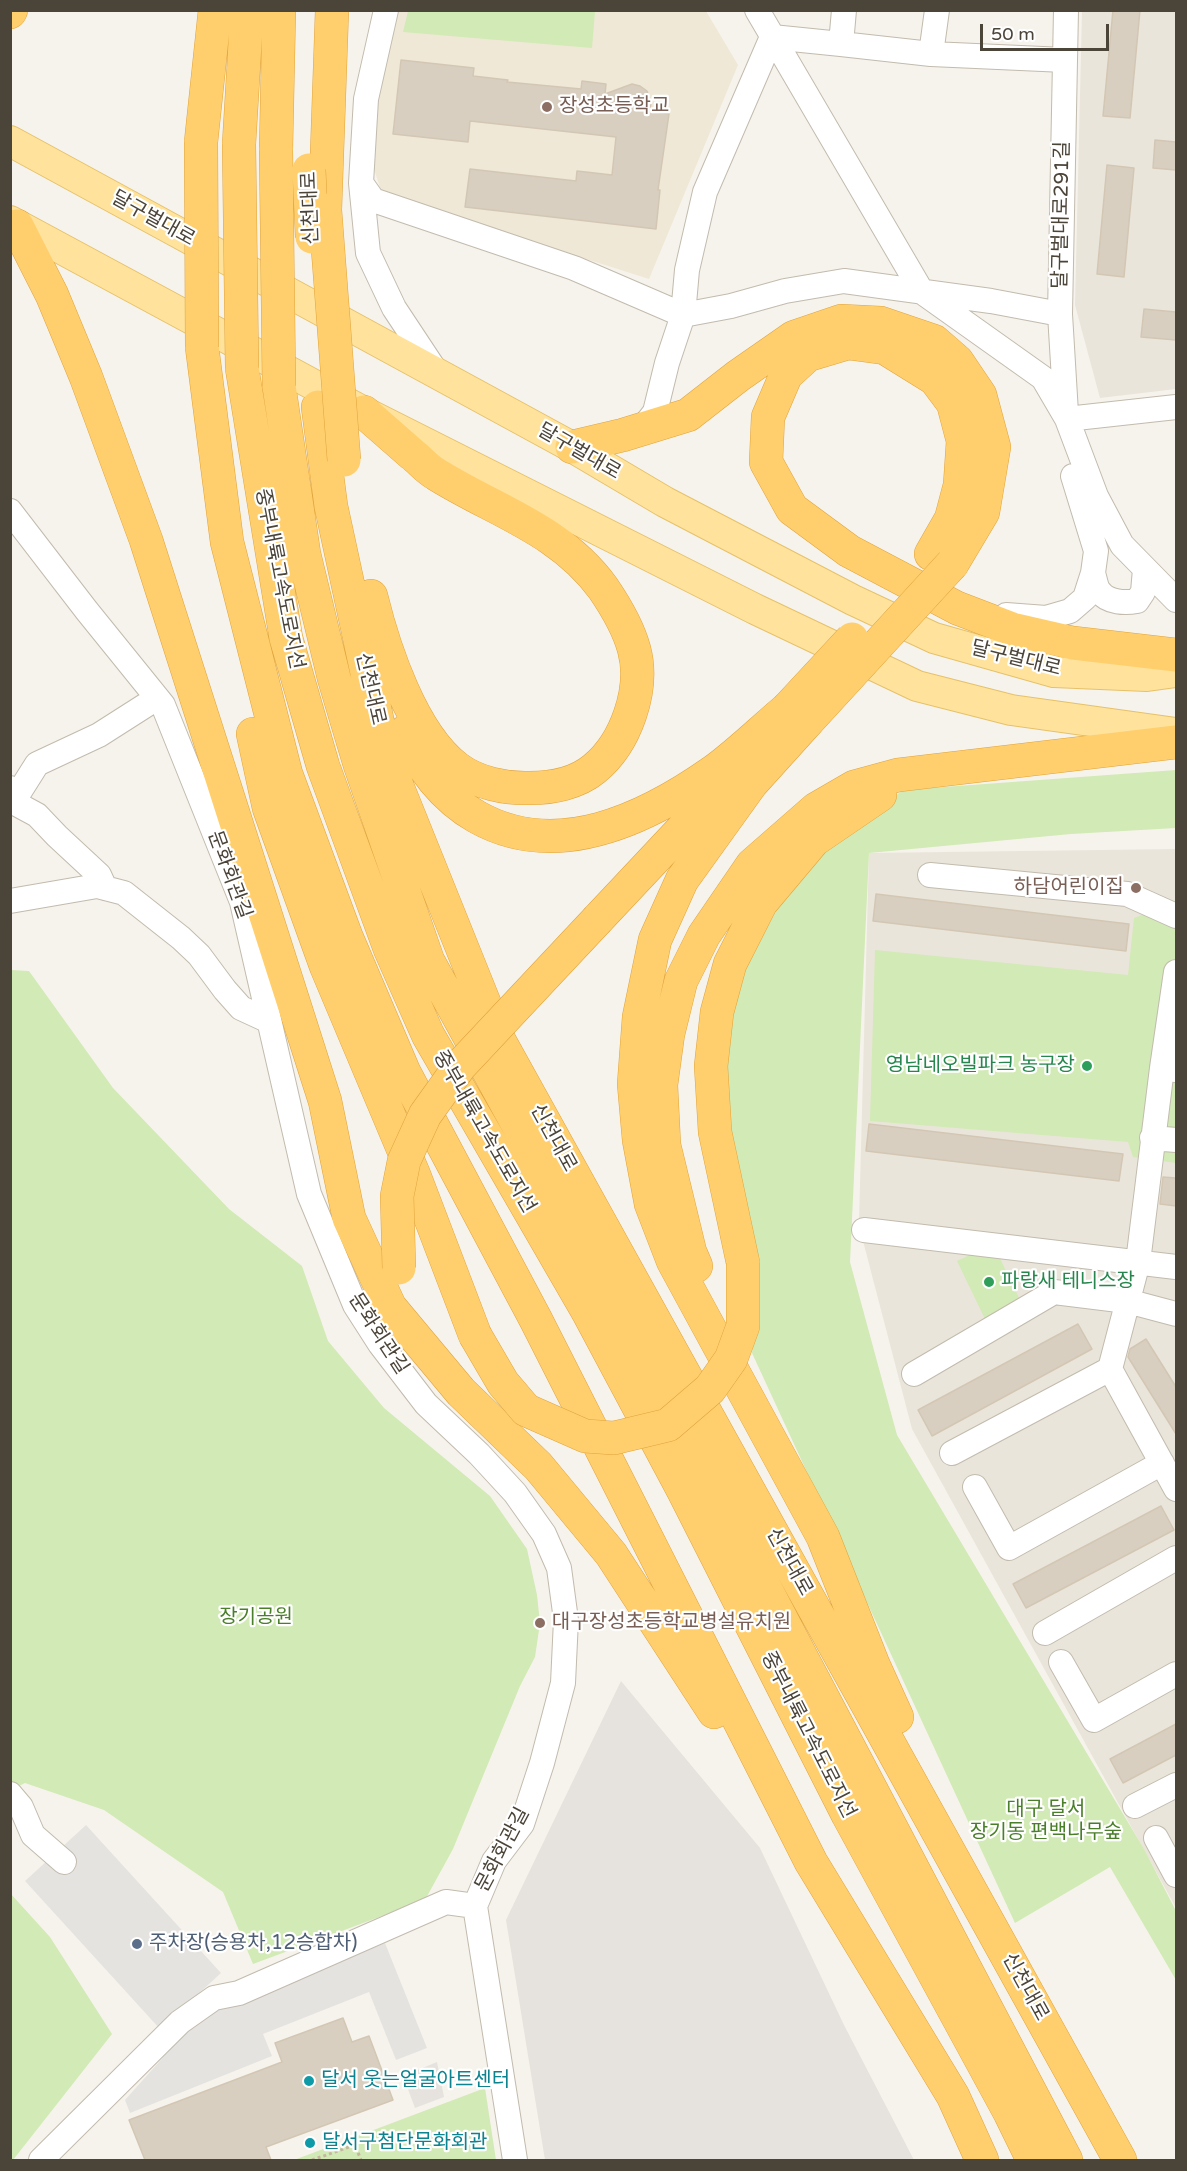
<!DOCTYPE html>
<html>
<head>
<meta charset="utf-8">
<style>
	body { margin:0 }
	#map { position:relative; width:1187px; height:2171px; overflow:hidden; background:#f6f3ec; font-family:"Varela Round",sans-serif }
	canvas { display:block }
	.frame { position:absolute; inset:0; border:12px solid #4b4439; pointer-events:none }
	.scale { position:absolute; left:980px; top:24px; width:129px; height:27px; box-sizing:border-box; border:3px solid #4b4439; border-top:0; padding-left:8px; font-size:18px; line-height:21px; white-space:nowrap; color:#4b4439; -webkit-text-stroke:4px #fff; paint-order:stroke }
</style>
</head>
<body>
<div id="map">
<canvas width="1187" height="2171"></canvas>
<div class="frame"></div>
<div class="scale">50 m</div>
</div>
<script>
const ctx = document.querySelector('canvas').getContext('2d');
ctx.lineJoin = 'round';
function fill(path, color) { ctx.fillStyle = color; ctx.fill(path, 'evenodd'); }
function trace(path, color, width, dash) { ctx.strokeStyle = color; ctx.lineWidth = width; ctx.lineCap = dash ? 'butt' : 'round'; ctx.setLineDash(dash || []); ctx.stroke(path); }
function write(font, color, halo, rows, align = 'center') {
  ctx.font = font + ' "Varela Round","Noto Sans KR",sans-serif'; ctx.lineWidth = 4.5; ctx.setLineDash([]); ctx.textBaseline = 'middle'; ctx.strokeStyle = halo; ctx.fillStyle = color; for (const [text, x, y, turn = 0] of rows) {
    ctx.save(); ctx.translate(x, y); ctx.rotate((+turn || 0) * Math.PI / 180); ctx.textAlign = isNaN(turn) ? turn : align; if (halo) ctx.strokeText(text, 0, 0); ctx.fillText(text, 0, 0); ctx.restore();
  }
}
fill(new Path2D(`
	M1082 11H1176V389L1100 398 1075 305Z
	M1176 849V1255L859 1221 869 853Z
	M862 1237 1176 1271V1908L912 1429Z`), '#eae5da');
fill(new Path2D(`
	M621 1681 760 1848 844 2025 914 2160H545L506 1920Z
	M437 2062 444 2097 415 2108 403 2076Z`), '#e6e2dd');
fill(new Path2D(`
	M392 11H706L738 65 649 279 382 194 368 150Z`), '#efe8d6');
fill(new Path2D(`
	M408 11H595L592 48 403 32Z
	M1176 770V828L1071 834 869 853 850 1262 897 1435 1144 1849 1176 1911V1980L1110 1867 1015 1923 752 1353 758 1303 728 1151 725 1008 795 875 903 790Z
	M1176 902V1163L1133 1157 1128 1142 870 1121 875 950 1128 975 1134 918Z
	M11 970 29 971 113 1088 229 1209 302 1266 328 1341 384 1408 490 1496 527 1549 537 1595 540 1623 535 1657 520 1686 453 1849 425 1900 253 1964 223 1892 104 1810 25 1783 11 1790Z
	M993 1244 1021 1302 985 1319 957 1261Z
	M10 1893 50 1937 112 2034 13 2160H10Z
	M485 2088 496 2160H294Z`), '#d2eab5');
fill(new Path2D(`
	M86 1825 221 1973 160 2029 25 1881Z
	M385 1943 427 2048 396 2060 369 1992 263 2034 272 2056 130 2113 125 2100 201 2015Z`), '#e5e3e0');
const building = new Path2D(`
	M1113 10H1140L1130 118 1103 116Z
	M401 60 474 68 473 76 508 80 507 82 581 89 582 81 606 84 605 94 632 84 640 86 647 91 651 102 650 111 669 114 658 190H660L656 229 465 207 470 169 576 181 577 171 612 175 616 137 470 121 468 142 393 134Z
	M1155 140 1176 142V170L1153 168Z
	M1107 165 1134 168 1124 277 1097 274Z
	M1144 309 1176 312V340L1141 337Z
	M876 894 1129 924 1126 951 873 921Z
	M869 1124 1123 1154 1119 1181 866 1151Z
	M1163 1177 1176 1178V1206L1160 1204Z
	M1078 1324 1092 1349 932 1436 918 1410Z
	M1146 1339 1176 1387V1434L1128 1357 1130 1349Z
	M1161 1506 1174 1530 1026 1608 1013 1584Z
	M1176 1724V1755L1123 1783 1110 1759Z
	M343 2018 352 2042 369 2036 393 2100 266 2147 271 2160H145L129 2120 282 2062 275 2043Z`);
fill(building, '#d8cfc1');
trace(building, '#d3c7b4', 1.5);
const minor = new Path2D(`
	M386 10 366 99 361 183 373 200 574 268 683 315 687 270 705 192 772 37 841 44 844 10
	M757 10 922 292 1043 378 1067 419 1096 496 1122 545 1176 600
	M1066 10 1060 314 1066 413
	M841 44 931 54 1065 60
	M931 54 937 10
	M361 183 368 253 394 308 437 373
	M1067 419 1176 407
	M641 430 655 412 667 363 683 315 731 306 785 291 844 281 991 301 1060 314
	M10 511 87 611 163 705 242 902 309 1194 355 1305 380 1344 426 1404 479 1454 515 1493 544 1534 559 1568 566 1620 563 1683 542 1763 522 1824 494 1861 475 1906 515 2160
	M1093 573C1095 579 1096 588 1100 592 1108 603 1126 603 1137 601L1143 592 1145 569
	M1006 615 1046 618 1070 611 1085 598 1093 573 1096 551 1073 476
	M10 788 13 802 37 815 57 836 99 875 105 888
	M10 802H13L37 764 99 735 157 698
	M930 875 1127 894 1176 916
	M10 901 97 886 124 893 181 938 199 955 225 990 241 1008 267 1020
	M1162 1068 1176 972
	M1176 1070 1162 1068 1138 1262 1110 1369 1176 1489
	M1152 1138 1176 1140
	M864 1230 1176 1267
	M914 1374 1054 1292 1127 1301 1176 1314
	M952 1453 1110 1369
	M975 1487 1009 1548 1162 1463
	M1045 1633 1176 1558
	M1061 1662 1094 1720 1176 1674
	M10 1794 21 1807 33 1835 64 1862
	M1135 1806 1176 1785
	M1156 1838 1176 1875
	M41 2160 180 2022 214 1998 239 1993 446 1902 475 1906`);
const major = new Path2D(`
	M10 141 572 447 665 502 853 600 934 638 1054 672 1147 676 1176 672
	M10 221 364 412 755 609 917 686 1011 710 1176 733`);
const highway = new Path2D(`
	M10 12 11 10
	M201 142 215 10
	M239 144 247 10
	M276 150 279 10
	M325 210 332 10
	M17 226 52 295 86 377 146 540 325 1101 349 1218 390 1307 461 1392 538 1466 611 1554 714 1712
	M202 347 227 542 286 774 346 936 404 1072 536 1320 811 1862 953 2096 982 2160
	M242 368 286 638 323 766 390 949 428 1035 588 1312 683 1490 848 1815 1010 2113 1033 2160
	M279 386 304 554 334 678 360 765 428 961 538 1161 714 1491 1066 2160
	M318 407 331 506 385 756 500 1042 1120 2160
	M364 412C380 426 396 440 412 454 420 460 427 469 436 474 495 511 560 529 603 588 616 607 628 627 634 649 645 689 626 743 594 769 577 783 552 788 530 788 506 789 477 783 457 768 412 734 384 649 371 596
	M572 447 623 435 688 415 738 376 794 337 841 321 881 323 934 341 957 361 980 395 994 447 983 512 952 564
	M931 554 951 519 960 485 963 441 953 403 935 379 885 348 848 343 808 355 786 375 768 417 766 462 792 509 849 551 957 608 1012 629 1073 643 1176 655
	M807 722 751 784 682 880 655 940 639 1017 634 1084 639 1140 651 1204 673 1261 823 1537 873 1664 897 1717
	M406 731C418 766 445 799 477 817 557 862 646 819 714 771 740 752 763 729 787 709
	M253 734 269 808 326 966 414 1175 475 1335
	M598 919 739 769
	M743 1263 715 1132 711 1066 717 1012 730 964 761 903 814 840 880 795
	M696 1266 690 1252 664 1145 661 1085 668 1034 681 981 704 935 752 865 816 809 854 787 898 775 1176 742`);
trace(minor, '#c2bbae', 26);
trace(major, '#e6c16a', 32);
trace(highway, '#e0a43c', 34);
trace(new Path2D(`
	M312 2160 355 2145 361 2160`), '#c4b79f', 3, [3, 3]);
trace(minor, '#fff', 24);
trace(major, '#ffe39c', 30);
trace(highway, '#ffcf6e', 33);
const highwayBridge = new Path2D(`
	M201 142 202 347
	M239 144 242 368
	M276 150 279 386
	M309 170 312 237
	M325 210 344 460
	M787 709 852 639
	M807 722 952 564
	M399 1268 397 1196 404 1161 425 1115 460 1066 598 919
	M475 1335 503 1383 526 1410 585 1436 614 1438 668 1425 710 1389 731 1359 743 1326V1263`);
trace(highwayBridge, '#e0a43c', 34, []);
trace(highwayBridge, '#ffcf6e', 33);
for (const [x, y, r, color] of [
	[547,107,6,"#8d6e63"],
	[1136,888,6,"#8d6e63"],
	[1087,1066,6,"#2e9e5b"],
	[989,1282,6,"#2e9e5b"],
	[540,1623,6,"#8d6e63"],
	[137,1944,6,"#5c6f8a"],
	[309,2081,6,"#0f9aa8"],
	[310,2143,6,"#0f9aa8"]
]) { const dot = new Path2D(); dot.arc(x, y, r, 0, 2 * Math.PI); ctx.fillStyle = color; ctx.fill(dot); trace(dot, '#fff', 2); }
write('20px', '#785e54', '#fff', [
	["장성초등학교",559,107],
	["하담어린이집",1124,888,"right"],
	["대구장성초등학교병설유치원",552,1623]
], 'left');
write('20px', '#4b4439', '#fff', [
	["신천대로",311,208,-92],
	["달구벌대로291길",1062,215,-89],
	["달구벌대로",153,219,29],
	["달구벌대로",579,452,30],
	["중부내륙고속도로지선",279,579,79],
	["달구벌대로",1016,659,14],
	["신천대로",370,689,77],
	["문화회관길",229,875,70],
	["중부내륙고속도로지선",484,1132,60],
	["신천대로",553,1138,61],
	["문화회관길",378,1334,57],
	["신천대로",789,1562,61],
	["중부내륙고속도로지선",808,1735,63],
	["문화회관길",503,1850,-62],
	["신천대로",1025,1987,61]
]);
write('20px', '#27864d', '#fff', [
	["영남네오빌파크 농구장",1075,1066],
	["파랑새 테니스장",1001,1282,"left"]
], 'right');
write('20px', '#4a7f2a', '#fff', [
	["장기공원",256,1618],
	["대구 달서",1046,1810],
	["장기동 편백나무숲",1046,1833]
]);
write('20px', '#4e5e75', '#fff', [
	["주차장(승용차,12승합차)",149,1944]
], 'left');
write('20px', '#0d838f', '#fff', [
	["달서 웃는얼굴아트센터",321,2081],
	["달서구첨단문화회관",322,2143]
], 'left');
</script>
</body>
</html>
